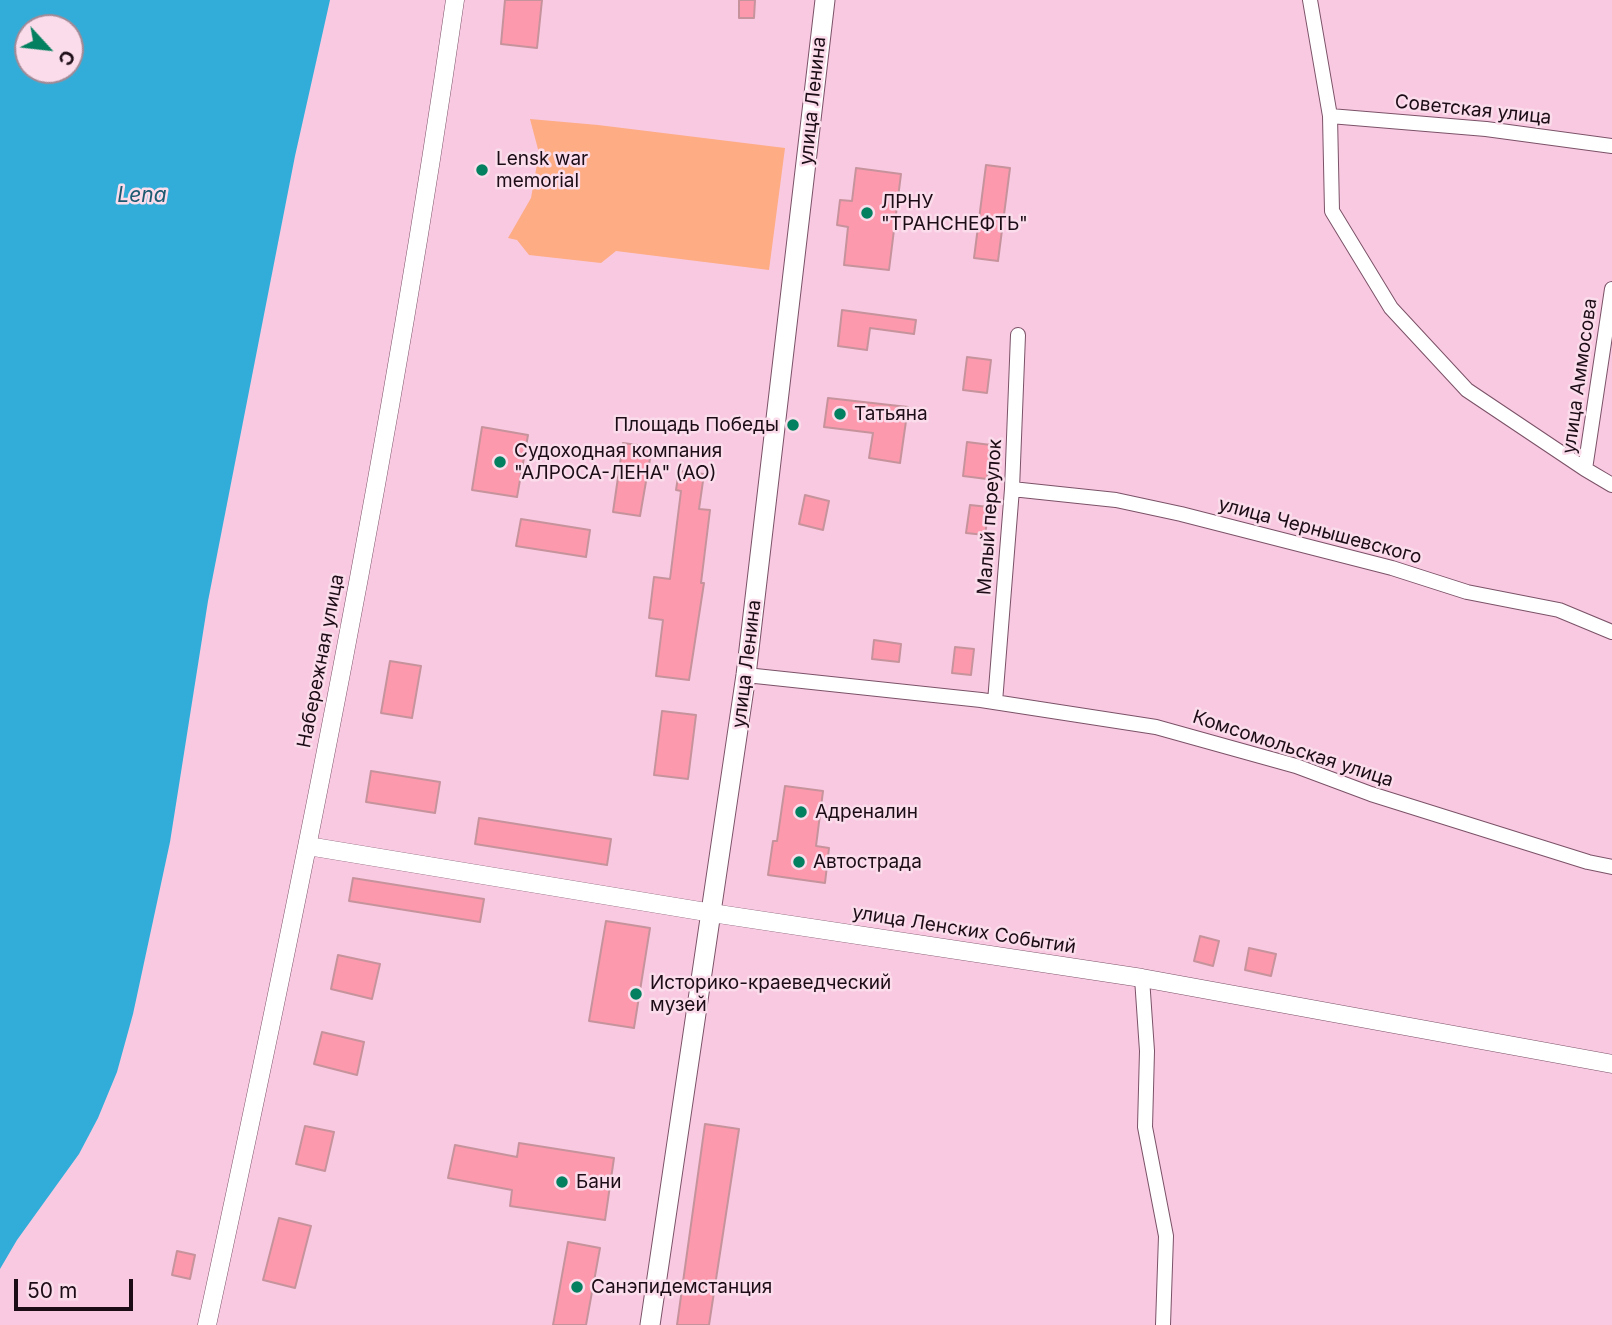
<!DOCTYPE html>
<html>
<head>
<meta charset="utf-8">
<style>
	body { margin:0 }
	#map { position:relative; width:1612px; height:1325px; overflow:hidden; background:#f9c9e1; font-family:Inter,sans-serif }
	canvas { display:block }
	.north { position:absolute; left:14px; top:14px; width:70px; height:70px; box-sizing:border-box; background:#fadceb; border:2px solid #a18995; border-radius:50%; rotate:117deg; font-size:19px; font-weight:700; line-height:28px; text-align:center; color:#1c0c15 }
	.north::after { content:''; display:block; margin:auto; width:24px; height:32px; background:#03805f; clip-path:polygon(50% 0,100% 100%,50% 72%,0 100%) }
	.scale { position:absolute; left:14px; top:1279px; width:119px; height:32px; box-sizing:border-box; border:4px solid #1c0c15; border-top:0; padding-left:9px; font-size:21px; line-height:24px; white-space:nowrap; color:#1c0c15; -webkit-text-stroke:5px #fadceb; paint-order:stroke }
</style>
</head>
<body>
<div id="map">
<canvas width="1612" height="1325"></canvas>
<div class="north">С</div>
<div class="scale">50 m</div>
</div>
<script>
const ctx = document.querySelector('canvas').getContext('2d');
ctx.lineJoin = 'round';
function fill(path, color) { ctx.fillStyle = color; ctx.fill(path, 'evenodd'); }
function trace(path, color, width, dash) { ctx.strokeStyle = color; ctx.lineWidth = width; ctx.lineCap = dash ? 'butt' : 'round'; ctx.setLineDash(dash || []); ctx.stroke(path); }
function write(font, color, halo, rows, align = 'center') {
  ctx.font = font + ' Inter,sans-serif'; ctx.lineWidth = 5; ctx.setLineDash([]); ctx.textBaseline = 'middle'; ctx.strokeStyle = halo; ctx.fillStyle = color; for (const [text, x, y, turn = 0] of rows) {
    ctx.save(); ctx.translate(x, y); ctx.rotate((+turn || 0) * Math.PI / 180); ctx.textAlign = isNaN(turn) ? turn : align; if (halo) ctx.strokeText(text, 0, 0); ctx.fillText(text, 0, 0); ctx.restore();
  }
}
fill(new Path2D(`
	M530 119 598 125 785 148 769 270 616 251 601 263 529 255 517 240 508 238 531 198 539 153Z`), '#fdac84');
fill(new Path2D(`
	M0 0H330L295 156 208 601 170 842 133 1014 117 1072 98 1118 79 1154 17 1240 0 1269ZM70 28V70H28V28Z`), '#32add9');
const building = new Path2D(`
	M505 0H542L537 48 501 44Z
	M739 0H755L754 18H739Z
	M986 165 1010 168 998 261 974 258Z
	M856 168 901 174 889 270 844 265 848 227 837 225 840 200 852 201Z
	M842 310 916 320 914 334 870 328 867 350 838 346Z
	M967 357 991 360 987 393 963 390Z
	M828 398 908 407 900 463 869 458 873 433 824 427Z
	M482 427 528 435 517 497 472 490Z
	M967 442 991 445 987 479 963 476Z
	M623 443 652 447 640 516 613 512Z
	M679 471 704 474 699 509 710 510 701 583H704L689 680 656 676 663 620 649 618 654 577 670 579 681 491 676 490Z
	M805 495 829 501 823 530 799 524Z
	M970 505 989 507 985 535 966 533Z
	M521 519 590 530 586 557 516 546Z
	M874 640 901 644 899 662 872 659Z
	M955 647 974 649 971 675 952 673Z
	M390 661 421 666 412 718 381 713Z
	M662 711 696 715 688 779 654 775Z
	M371 771 440 782 435 813 366 802Z
	M785 786 823 791 816 846 829 848 825 883 768 875 773 841H777Z
	M479 818 611 839 607 865 475 844Z
	M353 878 484 899 480 922 349 901Z
	M606 921 650 928 634 1028 589 1021Z
	M1200 936 1219 941 1213 966 1194 961Z
	M1249 948 1276 954 1271 976 1245 970Z
	M338 955 380 964 372 999 331 989Z
	M322 1032 364 1042 357 1075 314 1064Z
	M705 1124 739 1129 709 1325H677Z
	M305 1126 334 1132 325 1171 296 1164Z
	M519 1143 614 1158 605 1220 510 1206 512 1190 448 1178 455 1145 517 1157Z
	M279 1218 311 1226 295 1288 263 1280Z
	M568 1242 600 1248 586 1325H553Z
	M177 1251 195 1255 190 1279 172 1275Z`);
fill(building, '#fd99ad');
trace(building, '#c6939c', 2);
const minor = new Path2D(`
	M1310 0 1330 116 1332 211 1391 308 1467 390 1585 469 1612 485
	M1330 116 1486 129 1612 146
	M1585 469 1612 289
	M1012 489 1116 500 1181 514 1392 568 1467 592 1559 610 1612 632
	M746 675 981 700 1156 727 1296 766 1371 794 1588 862 1612 867
	M995 702 1012 489 1018 335
	M1142 978 1147 1051 1145 1127 1166 1236 1163 1325`);
const tertiary = new Path2D(`
	M308 846 712 913 1142 978 1612 1064
	M207 1325C302 886 391 445 455 0`);
const secondary = new Path2D(`
	M650 1325 746 675 825 0`);
trace(minor, '#7b5268', 16);
trace(tertiary, '#7b5268', 19);
trace(secondary, '#7b5268', 21);
trace(minor, '#fff', 14);
trace(tertiary, '#fff', 18);
trace(secondary, '#fff', 19);
for (const [x, y, r, color] of [
	[482,170,7,"#03805f"],
	[867,213,7,"#03805f"],
	[840,414,7,"#03805f"],
	[793,425,7,"#03805f"],
	[500,462,7,"#03805f"],
	[801,812,7,"#03805f"],
	[799,862,7,"#03805f"],
	[636,994,7,"#03805f"],
	[562,1182,7,"#03805f"],
	[577,1287,7,"#03805f"]
]) { const dot = new Path2D(); dot.arc(x, y, r, 0, 2 * Math.PI); ctx.fillStyle = color; ctx.fill(dot); trace(dot, '#fadceb', 2.5); }
write('19px', '#1c0c15', '#fadceb', [
	["улица Ленина",813,101,-84],
	["Советская улица",1473,110,6],
	["улица Аммосова",1580,376,-82],
	["Малый переулок",990,517,-86],
	["улица Чернышевского",1320,531,15],
	["Набережная улица",321,661,-79],
	["улица Ленина",747,664,-83],
	["Комсомольская улица",1293,749,18],
	["улица Ленских Событий",964,930,9]
]);
write('19px', '#1c0c15', '#fadceb', [
	["Lensk war",496,159],
	["memorial",496,181],
	["ЛРНУ",881,202],
	["\"ТРАНСНЕФТЬ\"",881,224],
	["Татьяна",854,414],
	["Площадь Победы",779,425,"right"],
	["Судоходная компания",514,451],
	["\"АЛРОСА-ЛЕНА\" (АО)",514,473],
	["Адреналин",815,812],
	["Автострада",813,862],
	["Историко-краеведческий",650,983],
	["музей",650,1005],
	["Бани",576,1182],
	["Санэпидемстанция",591,1287]
], 'left');
write('italic 21px', '#1b5a71', '#fadceb', [
	["Lena",142,196]
]);
</script>
</body>
</html>
